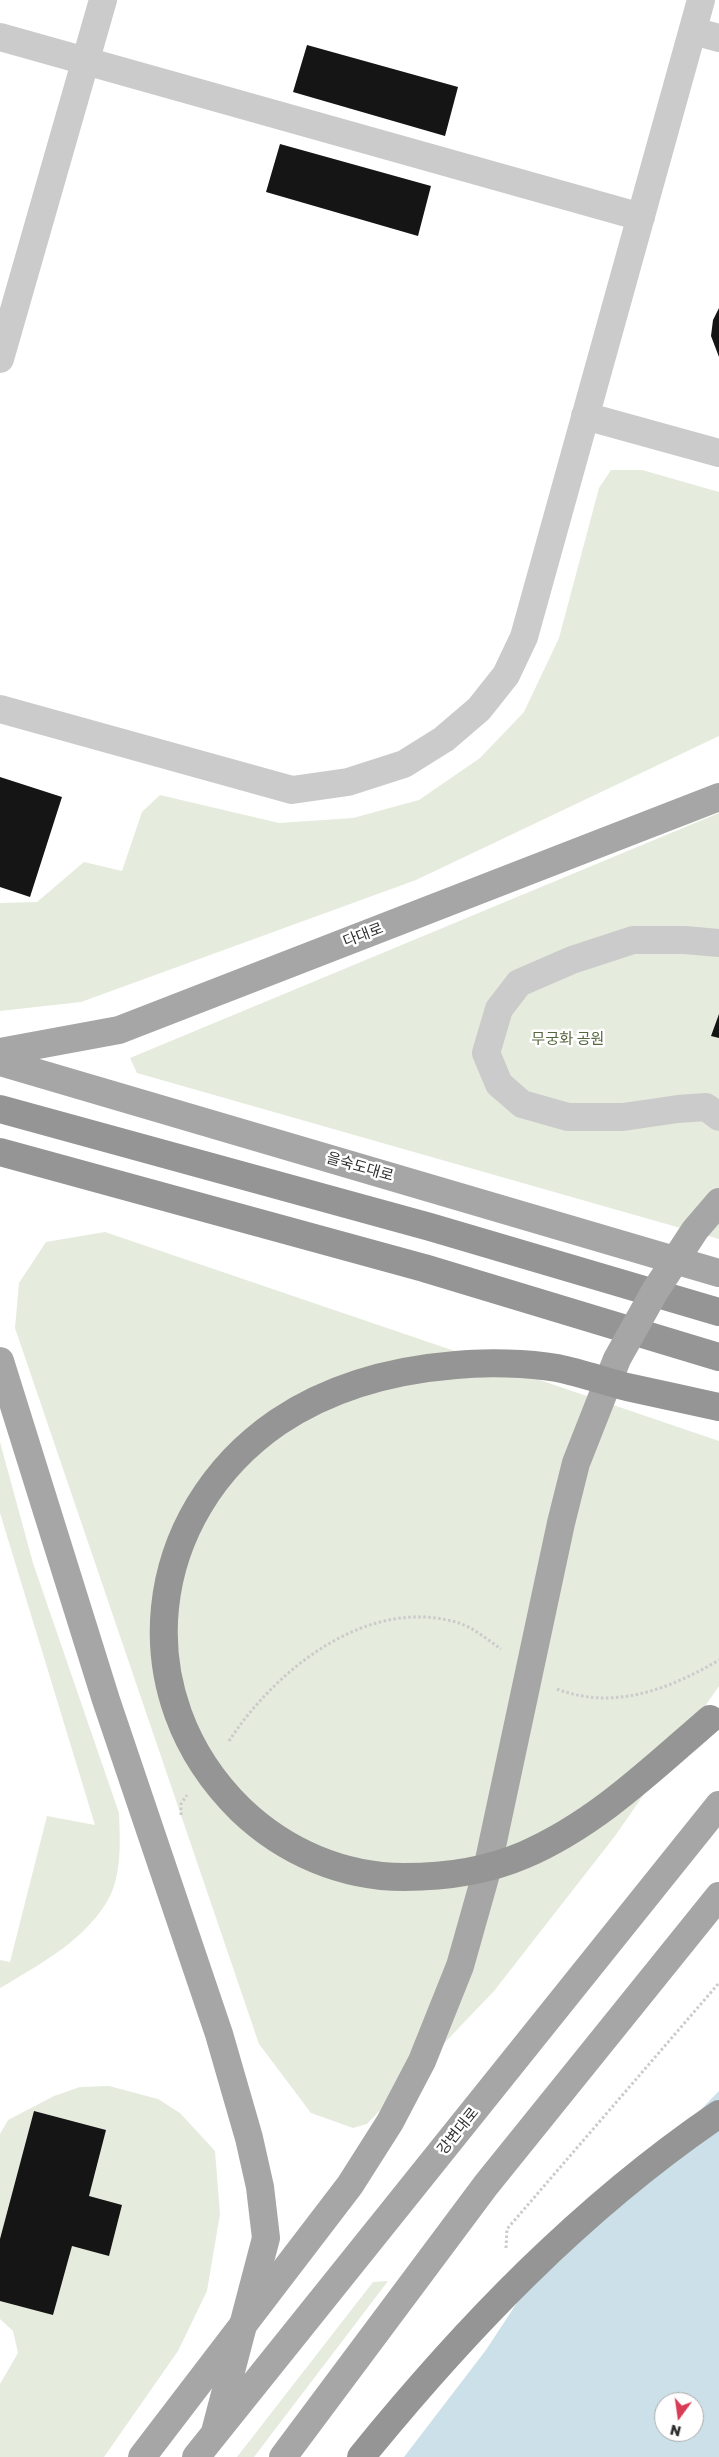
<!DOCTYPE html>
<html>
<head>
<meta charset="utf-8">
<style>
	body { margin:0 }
	#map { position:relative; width:719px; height:2457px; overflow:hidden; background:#fff; font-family:"Golos Text",sans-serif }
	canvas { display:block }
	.north { position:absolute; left:654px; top:2392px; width:50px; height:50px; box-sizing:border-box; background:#fff; border:1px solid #ababab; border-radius:50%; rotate:194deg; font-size:14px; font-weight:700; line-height:20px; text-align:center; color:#2e2e2e }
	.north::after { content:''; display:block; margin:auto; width:18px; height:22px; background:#d83d55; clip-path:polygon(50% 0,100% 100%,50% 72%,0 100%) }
</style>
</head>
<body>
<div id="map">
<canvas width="719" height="2457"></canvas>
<div class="north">N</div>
</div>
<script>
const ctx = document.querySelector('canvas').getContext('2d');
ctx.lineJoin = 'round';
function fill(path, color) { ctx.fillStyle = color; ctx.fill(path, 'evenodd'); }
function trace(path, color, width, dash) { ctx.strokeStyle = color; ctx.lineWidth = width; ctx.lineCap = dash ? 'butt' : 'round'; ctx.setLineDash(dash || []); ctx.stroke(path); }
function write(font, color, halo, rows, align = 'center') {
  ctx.font = font + ' "Golos Text","Noto Sans KR",sans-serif'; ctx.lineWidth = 5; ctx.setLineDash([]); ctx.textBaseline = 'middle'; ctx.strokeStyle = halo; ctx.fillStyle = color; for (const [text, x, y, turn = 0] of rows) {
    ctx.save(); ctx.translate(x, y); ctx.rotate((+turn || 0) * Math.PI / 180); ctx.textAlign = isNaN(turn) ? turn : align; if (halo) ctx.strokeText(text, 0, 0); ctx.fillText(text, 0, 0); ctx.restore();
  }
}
fill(new Path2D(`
	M611 470H642L719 492V736L416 880 81 1002 0 1011V903L37 902 84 862 122 871 142 812 160 795 279 823 353 818 419 800 480 758 524 712 559 638 599 488Z
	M719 813V1239L137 1073 130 1058Z
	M105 1232 719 1441V1686L615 1836 494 1991 367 2124 353 2128 311 2113 259 2044 15 1328 19 1283 46 1242Z
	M0 1442 33 1563 119 1813C120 1839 122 1872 110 1896 89 1938 39 1965 0 1988V1960L10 1962 47 1816 95 1825 0 1513Z
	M109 2086 158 2099 180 2113 215 2151 220 2214 207 2291 178 2351 104 2457H0V2384L18 2353 13 2331 0 2319V2134L8 2120 54 2096 80 2087Z
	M388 2281 254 2457H237L373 2282Z`), '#e5ebdd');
fill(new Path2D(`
	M719 2091V2457H404L486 2350 528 2286ZM664 2402H694V2432H664Z`), '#cbe0e9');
fill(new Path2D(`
	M307 45 458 87 445 136 293 92Z
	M280 144 431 186 418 236 266 192Z
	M719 308V357L711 336 713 320Z
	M0 777 62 797 30 897 0 887Z
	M719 1014V1038L711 1036Z
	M34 2111 106 2130 89 2196 122 2205 109 2256 72 2246 53 2315 0 2301V2239Z`), '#151515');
trace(new Path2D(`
	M557 1689C613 1711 670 1689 719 1660
	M229 1741C276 1669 368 1595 459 1623 474 1628 488 1640 501 1649
	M181 1815V1804L187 1795
	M506 2248 507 2229 719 1983`), '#cbcbcb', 3, [2.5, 2.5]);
trace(new Path2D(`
	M693 31 719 38
	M0 37 641 217
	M0 359 103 0
	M585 416 719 453
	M0 709 292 790 348 782 404 764 444 739 479 709 506 675 524 637 701 0
	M719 943 685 940H633L572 960 519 983 499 1009 486 1053 499 1084 522 1104 568 1117H623L678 1109 706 1107 719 1117`), '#cbcbcb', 28);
trace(new Path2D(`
	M0 1052 119 1030 719 797
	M0 1062 719 1273
	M0 1361 106 1700 219 2034 249 2138 260 2187 266 2238 215 2432
	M196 2457 719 1805
	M283 2457 486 2185 719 1896`), '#a6a6a6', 28);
trace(new Path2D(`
	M0 1109 430 1227 719 1312
	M0 1152 424 1268 719 1357`), '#959595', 28);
trace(new Path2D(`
	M142 2457 350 2185 390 2122 422 2061 460 1966 486 1874 561 1523 576 1463 617 1359 655 1291 695 1230 719 1202`), '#a6a6a6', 28);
trace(new Path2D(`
	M710 1719C652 1769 596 1824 524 1855 487 1871 444 1877 404 1877 343 1877 285 1852 241 1810 123 1695 144 1514 278 1422 330 1387 394 1370 456 1365 486 1362 528 1363 557 1368 581 1373 604 1381 627 1387 658 1394 688 1400 719 1407
	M361 2457C466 2328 581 2208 719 2114`), '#959595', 28);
write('15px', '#2e2e2e', '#fff', [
	["다대로",363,935,-21],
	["을숙도대로",360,1167,16],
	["강변대로",458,2131,-51]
]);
write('15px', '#55673f', '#fff', [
	["무궁화 공원",568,1039]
]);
</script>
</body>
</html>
